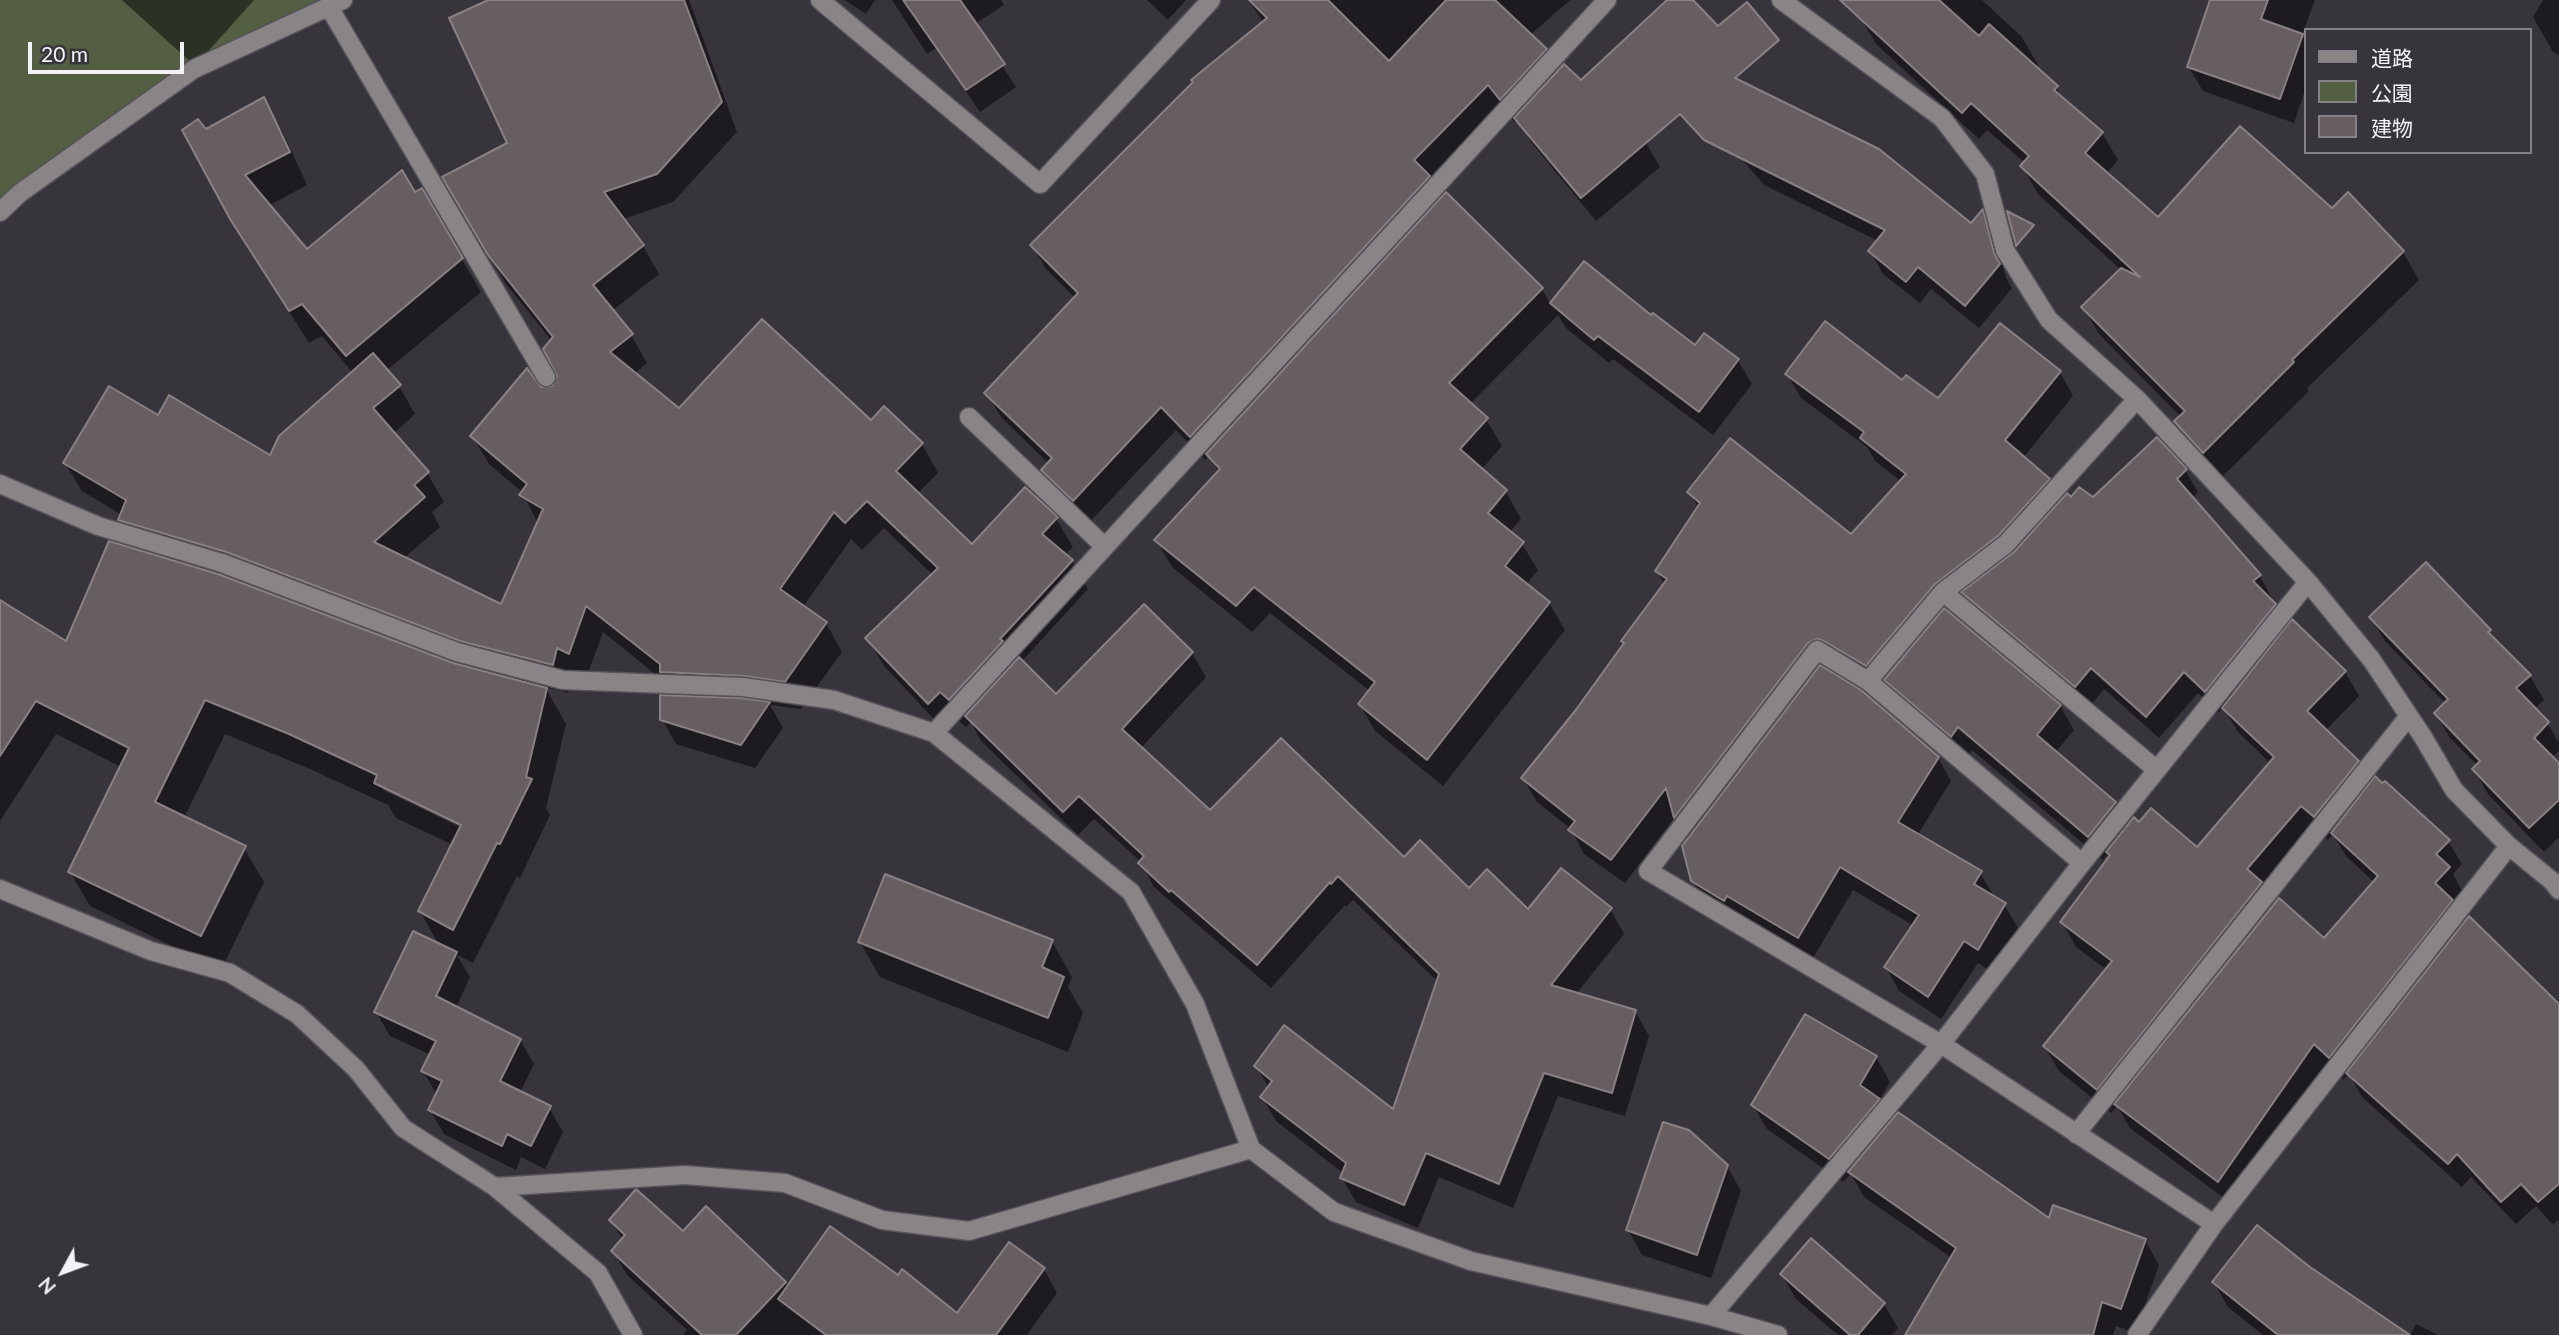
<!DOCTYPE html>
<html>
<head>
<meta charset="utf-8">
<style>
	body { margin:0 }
	#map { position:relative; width:2559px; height:1335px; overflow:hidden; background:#37343b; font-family:Lato,"Noto Sans JP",sans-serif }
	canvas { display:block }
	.legend { position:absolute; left:2304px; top:28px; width:228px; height:126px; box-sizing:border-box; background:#37343b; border:2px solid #838086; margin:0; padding:9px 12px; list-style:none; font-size:21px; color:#f4f2f7 }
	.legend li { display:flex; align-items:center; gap:14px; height:35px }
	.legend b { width:35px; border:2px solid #838086 }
	.north { position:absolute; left:28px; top:1237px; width:70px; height:70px; -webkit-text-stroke:5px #37343b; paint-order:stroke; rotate:229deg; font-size:19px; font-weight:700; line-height:28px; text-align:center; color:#f4f2f7 }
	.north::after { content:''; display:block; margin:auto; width:24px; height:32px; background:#f4f2f7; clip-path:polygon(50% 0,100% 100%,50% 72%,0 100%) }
	.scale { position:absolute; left:28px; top:42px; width:156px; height:32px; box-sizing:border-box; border:4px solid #f4f2f7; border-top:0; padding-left:9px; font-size:21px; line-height:24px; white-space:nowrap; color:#f4f2f7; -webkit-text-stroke:5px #37343b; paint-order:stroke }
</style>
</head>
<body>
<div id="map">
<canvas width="2559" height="1335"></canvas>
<ul class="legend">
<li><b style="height:9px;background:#898485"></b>道路</li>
<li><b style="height:19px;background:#545e43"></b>公園</li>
<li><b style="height:19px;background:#675e61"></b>建物</li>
</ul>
<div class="north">N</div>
<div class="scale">20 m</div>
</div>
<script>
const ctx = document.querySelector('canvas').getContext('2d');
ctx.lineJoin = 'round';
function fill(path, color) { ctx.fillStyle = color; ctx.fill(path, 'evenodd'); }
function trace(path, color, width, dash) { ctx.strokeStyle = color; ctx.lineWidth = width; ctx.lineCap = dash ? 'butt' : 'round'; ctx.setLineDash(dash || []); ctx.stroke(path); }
fill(new Path2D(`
	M0 0H343L194 69 0 212Z`), '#545e43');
fill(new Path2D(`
	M122 0H254L195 66Z
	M493 0H689L737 132 673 202 623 219 643 246 659 274 612 311 631 335 647 363 634 374 679 411 871 422 884 409 922 444 938 473 917 494 972 546 1056 519 1073 547 1065 555 1072 561 1088 589 1021 662 1056 696 1144 607 1192 653 1206 677 1141 748 1210 813 1404 860 1469 891 1529 912 1610 909 1624 934 1576 994 1635 1011 1649 1036 1625 1116 1558 1096 1513 1208 1439 1177 1418 1228 1356 1202 1342 1178 1343 1173 1276 1121 1262 1097 1269 1088 1256 1066 1394 1112 1438 982 1353 900 1346 907 1345 905 1271 988 1154 887 1141 862 1094 819 1078 835 981 741 971 722 966 727 957 719 945 731 884 666 867 638 933 575 884 528 862 550 851 539 803 607 826 623 842 652 801 709 770 705 783 728 755 768 676 744 662 719 677 698 670 686 603 632 585 681 572 676 568 693 545 687 566 724 546 808 550 815 520 878 517 876 473 963 457 955 470 977 456 1008 520 1040 534 1064 520 1093 549 1108 563 1132 545 1169 521 1157 516 1170 444 1134 430 1110 437 1095 423 1071 431 1055 390 1036 376 1012 439 945 420 911 453 845 396 818 388 805 310 769 225 734 184 818 244 848 264 882 221 970 90 906 70 872 121 767 56 734 0 821V602L66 644 138 552 120 520 122 515 82 491 65 463 158 417 270 457 353 373 322 336 309 343 251 252 206 131 264 100 283 133 307 185 268 206 307 252 421 190 481 292 386 371 399 386 415 414 393 434 427 473 444 502 432 512 440 527 403 559 502 606 538 524 523 493 489 464 472 436 540 389 553 388 559 376 552 341 506 284 444 178 510 143ZM221 574 472 667 471 669 453 664 220 576ZM383 786 470 828 468 831 383 790Z
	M845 0H875L866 14Z
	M892 0H1001L1004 5 975 24 1016 87 980 112 936 48 927 54Z
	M1147 0H1186L1168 20Z
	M1248 0H1570L1530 35 1546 50 1559 72 1646 143 1660 167 1596 221 1531 142 1518 120 1515 123 1502 108 1431 181 1441 200 1542 289 1551 305 1584 264 1651 317 1696 347 1738 360 1752 384 1713 435 1613 359 1609 363 1566 328 1558 315 1470 404 1486 419 1502 446 1481 470 1506 492 1521 519 1509 533 1522 544 1538 570 1526 585 1549 603 1565 630 1443 786 1375 731 1360 705 1370 691 1270 613 1252 632 1172 567 1156 540 1219 473 1209 456 1205 460 1176 430 1088 524 1057 494 1043 470 1049 464 1001 417 987 393 1075 298 1046 269 1032 245 1264 23Z
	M1865 0H1982L2022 37 2038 65 2035 68 2056 87 2064 101 2102 133 2118 160 2106 174 2158 220 2332 211 2348 195 2403 252 2419 280 2307 388 2309 391 2220 479 2192 449 2176 422 2181 417 2099 334 2083 307 2121 270 2038 194 2022 166 2025 163 1987 130 1979 139 1876 44 1860 17Z
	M2212 0H2315L2302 35 2305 41V90L2294 123 2203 91 2188 66Z
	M2543 0H2559V55L2553 52 2533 17Z
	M1733 149 1971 226 1982 212 1995 234 2006 278 2012 288 1979 328 1931 289 1920 303 1883 274 1870 251 1878 241 1764 185Z
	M2060 372 2073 396 2023 458 2048 480 2061 502 2071 499 2093 500 2185 470 2198 492 2192 498 2260 576 2272 598 2270 600 2288 628 2345 672 2359 696 2325 731 2357 762 2371 785 2448 841 2462 864 2453 874 2462 891 2452 902 2465 924 2559 1006V1219L2553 1225 2536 1206 2516 1224 2471 1177 2462 1187 2362 1097 2349 1074 2343 1080 2328 1066 2232 1204 2130 1128 2117 1106 2111 1113 2059 1071 2045 1047 2107 970 2076 947 2062 922 2111 857 2108 853 2103 860 1972 750 1966 760 1900 704 1887 681 1880 689 1831 662 1820 667 1938 758 1951 781 1917 836 1980 873 1994 896 2004 904 2018 928 1992 972 1978 963 1941 1019 1899 991 1886 967 1914 926 1853 890 1812 960 1707 905 1693 881 1688 840 1675 817 1625 883 1584 854 1571 829 1537 802 1523 778 1576 712 1625 644 1623 641 1665 585 1657 571 1699 508 1689 492 1852 537 1902 482 1875 461 1867 447 1801 398 1787 374 1903 382 1938 401ZM1965 595 1976 615 2089 708 2104 689 2159 738 2198 693 2218 713 2223 707 2238 732 2271 764 2197 849 2128 827 2115 803 2055 753 2074 730 2060 706 1945 611ZM2316 829 2328 840 2333 834 2346 856 2375 883 2324 941 2274 906 2264 889Z
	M2371 617 2489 631 2495 641 2530 676 2544 700 2534 709 2548 724 2559 743V751L2551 758 2559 766V837L2544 852 2488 794 2474 770 2478 766 2450 738 2436 714 2446 704 2385 641Z
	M1052 941 1072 977 1068 987 1083 1013 1068 1052 880 977 860 942Z
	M1876 1057 1890 1082 1879 1101 1892 1123 2050 1221 2145 1240 2159 1265 2135 1333 2116 1326 2113 1335H1909L1952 1258 1864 1197 1851 1174 1843 1182 1767 1129 1753 1105Z
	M1727 1166 1741 1191 1711 1278 1642 1255 1628 1230Z
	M706 1209 789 1287 957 1316 1044 1269 1057 1293 1027 1335H683L687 1330 627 1275 613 1251 623 1240 611 1220 683 1233Z
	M2309 1269 2407 1335H2263L2228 1307 2214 1283Z
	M1782 1275 1884 1304 1898 1328 1892 1335H1838L1796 1299Z
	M2416 1324 2438 1335H2410Z`), '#0007');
const building = new Path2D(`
	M488 0H684L722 102 657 174 604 192 644 245 593 285 633 334 610 352 679 408 762 319 871 420 884 406 923 443 896 471 972 544 1025 487 1058 517 1042 534 1073 560 1000 639 1003 641 949 700 940 692 928 704 865 638 938 568 867 501 845 523 834 512 780 589 827 622 785 682 744 676 660 672V664L586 606 569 654 557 648 553 665 460 641 226 552 118 520 126 500 63 463 109 386 158 415 169 395 270 455 279 436 373 353 401 385 373 408 429 472 414 485 425 497 374 542 501 604 543 509 519 495 527 484 470 436 527 368 541 387 552 386 557 376 543 349 553 337 488 255 442 177 507 143 449 18Z
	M903 0H960L1005 64 966 90Z
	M1249 0H1328L1389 61 1446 0H1495L1547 49 1500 100 1488 85 1414 160 1430 176 1190 437 1161 407 1073 501 1041 470 1052 458 984 393 1078 293 1030 245 1193 82 1191 80 1267 18Z
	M1667 0H1693L1718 26 1747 2 1779 40 1735 78 1879 149 1971 223 1983 209 1994 253 2000 264 1965 306 1918 267 1906 282 1868 251 1885 230 1704 140 1680 114 1581 198 1514 118 1564 64 1581 80Z
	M1840 0H1939L1979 36 1989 24 2058 86 2054 90 2103 132 2085 153 2158 217 2240 126 2332 208 2348 192 2404 251 2292 360 2294 362 2203 453 2174 421 2185 411 2081 307 2121 268 2140 277 2020 166 2029 156 1971 103 1962 113Z
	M2210 0H2268L2261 19 2303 34 2280 99 2187 67Z
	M264 97 290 152 245 175 307 249 402 170 415 192 422 188 463 258 346 356 302 304 289 311 230 219 182 130 198 119 206 129Z
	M1446 192 1543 288 1449 383 1488 418 1460 449 1507 490 1488 513 1524 542 1505 566 1550 602 1427 760 1358 704 1375 682 1254 587 1236 606 1154 540 1220 469 1206 454Z
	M2007 211 2034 225 2016 246V245Z
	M1584 261 1651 315 1653 313 1695 345 1704 333 1739 359 1699 412 1598 336 1594 340 1550 303Z
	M1825 321 1902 380 1906 375 1938 398 2000 323 2061 371 2005 440 2050 479 1998 536 1935 584 1866 666 1822 640 1817 639 1808 643 1674 818 1666 788 1611 860 1568 830 1575 821 1521 778 1575 711 1624 643 1621 641 1667 579 1655 571 1700 503 1687 492 1730 438 1851 534 1906 474 1860 438 1864 432 1785 374Z
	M2157 437 2187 469 2177 479 2261 575 2253 581 2276 604 2205 692 2184 672 2146 717 2091 668 2075 687 1961 592 2014 552 2067 493 2071 497 2079 487 2093 497Z
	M109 541 218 574 453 663 547 688 526 777 532 779 500 844 497 843 453 930 418 911 461 825 374 783 377 775 289 734 205 700 155 802 246 846 201 936 68 872 129 748 36 701 0 756V600L66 641Z
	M2426 562 2491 630 2488 632 2531 675 2516 688 2549 722 2534 738 2559 763V800L2529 828 2472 769 2480 761 2434 713 2448 699 2369 617Z
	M1144 604 1193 652 1122 729 1210 810 1281 738 1404 857 1420 840 1469 888 1487 869 1528 909 1561 868 1612 908 1551 985 1636 1010 1612 1093 1544 1073 1499 1184 1426 1153 1404 1205 1340 1178 1346 1163 1260 1097 1272 1081 1254 1066 1284 1025 1393 1109 1439 974 1338 876 1331 884 1330 882 1257 965 1171 890 1169 892 1138 863 1144 856 1079 796 1063 812 965 716 1019 657 1056 694Z
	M1944 608 2061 705 2037 735 2116 802 2088 837 1958 727 1951 737 1884 680Z
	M2292 619 2346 671 2307 711 2359 761 2314 817 2301 806 2247 869 2262 882 2097 1090 2043 1046 2112 961 2060 922 2110 855 2106 852 2134 817 2139 822 2151 808 2197 847 2274 757 2222 708Z
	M1820 665 1861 690 1939 757 1898 822 1982 871 1974 884 2006 903 1978 950 1964 941 1928 997 1884 967 1919 915 1840 867 1798 938 1727 896 1724 901 1691 881 1682 846Z
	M660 695 742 698 770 702 741 745 660 720Z
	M2375 776 2382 783 2385 781 2450 840 2436 854 2450 867 2435 883 2453 900 2329 1058 2314 1044 2218 1182 2114 1104 2279 898 2324 938 2378 876 2331 833Z
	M885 874 1053 940 1042 967 1064 977 1048 1018 858 942Z
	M2469 916 2559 1004V1184L2538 1202 2521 1184 2501 1202 2457 1154 2448 1164 2346 1073Z
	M413 931 457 952 436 996 521 1039 500 1081 551 1106 531 1146 507 1134 502 1146 428 1110 442 1081 421 1071 436 1041 374 1012Z
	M1805 1014 1877 1056 1860 1085 1880 1099 1829 1159 1751 1105Z
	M1898 1112 2049 1218 2053 1205 2146 1239 2121 1309 2102 1302 2093 1335H1905L1956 1248 1848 1172Z
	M1663 1122 1689 1130 1728 1165 1697 1255 1626 1230Z
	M636 1189 683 1231 706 1206 786 1282 736 1335H702L611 1251 625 1235 609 1220Z
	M2257 1225 2310 1267 2410 1335H2278L2212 1282Z
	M830 1226 898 1275 902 1269 957 1313 1009 1242 1045 1268 996 1335H826L778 1299Z
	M1811 1238 1885 1303 1858 1335H1850L1780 1274Z`);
fill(building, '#675e61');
trace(building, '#898083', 2);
const minor = new Path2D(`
	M820 0 1040 184 1211 0
	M1781 0 1942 118 1985 174 2005 250 2049 320 2137 399 2308 582 2371 659 2423 737 2454 790 2509 846 2552 881 2559 890
	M329 7 546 377
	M0 212 20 193 194 69 343 0
	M2137 399 2006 544 1943 592 1868 681 1817 650 1648 871 1941 1044 2214 1224
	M969 417 1105 547
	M0 484 98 526 222 563 457 652 563 680 743 687 834 700 934 733 1131 892 1195 1004 1251 1149 1334 1212 1471 1261 1711 1316 1778 1335
	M1943 592 2157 770
	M1868 681 2082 863
	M934 733 1607 0
	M0 889 151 951 230 973 297 1014 356 1069 403 1128 495 1187 598 1273 633 1335
	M2076 1134 2409 716
	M495 1187 685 1175 785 1183 882 1220 969 1231 1251 1149
	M1711 1316 1941 1044 2082 863 2308 582
	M2137 1335 2214 1224 2509 846`);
trace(minor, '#555259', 21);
trace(minor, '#898485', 18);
</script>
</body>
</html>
